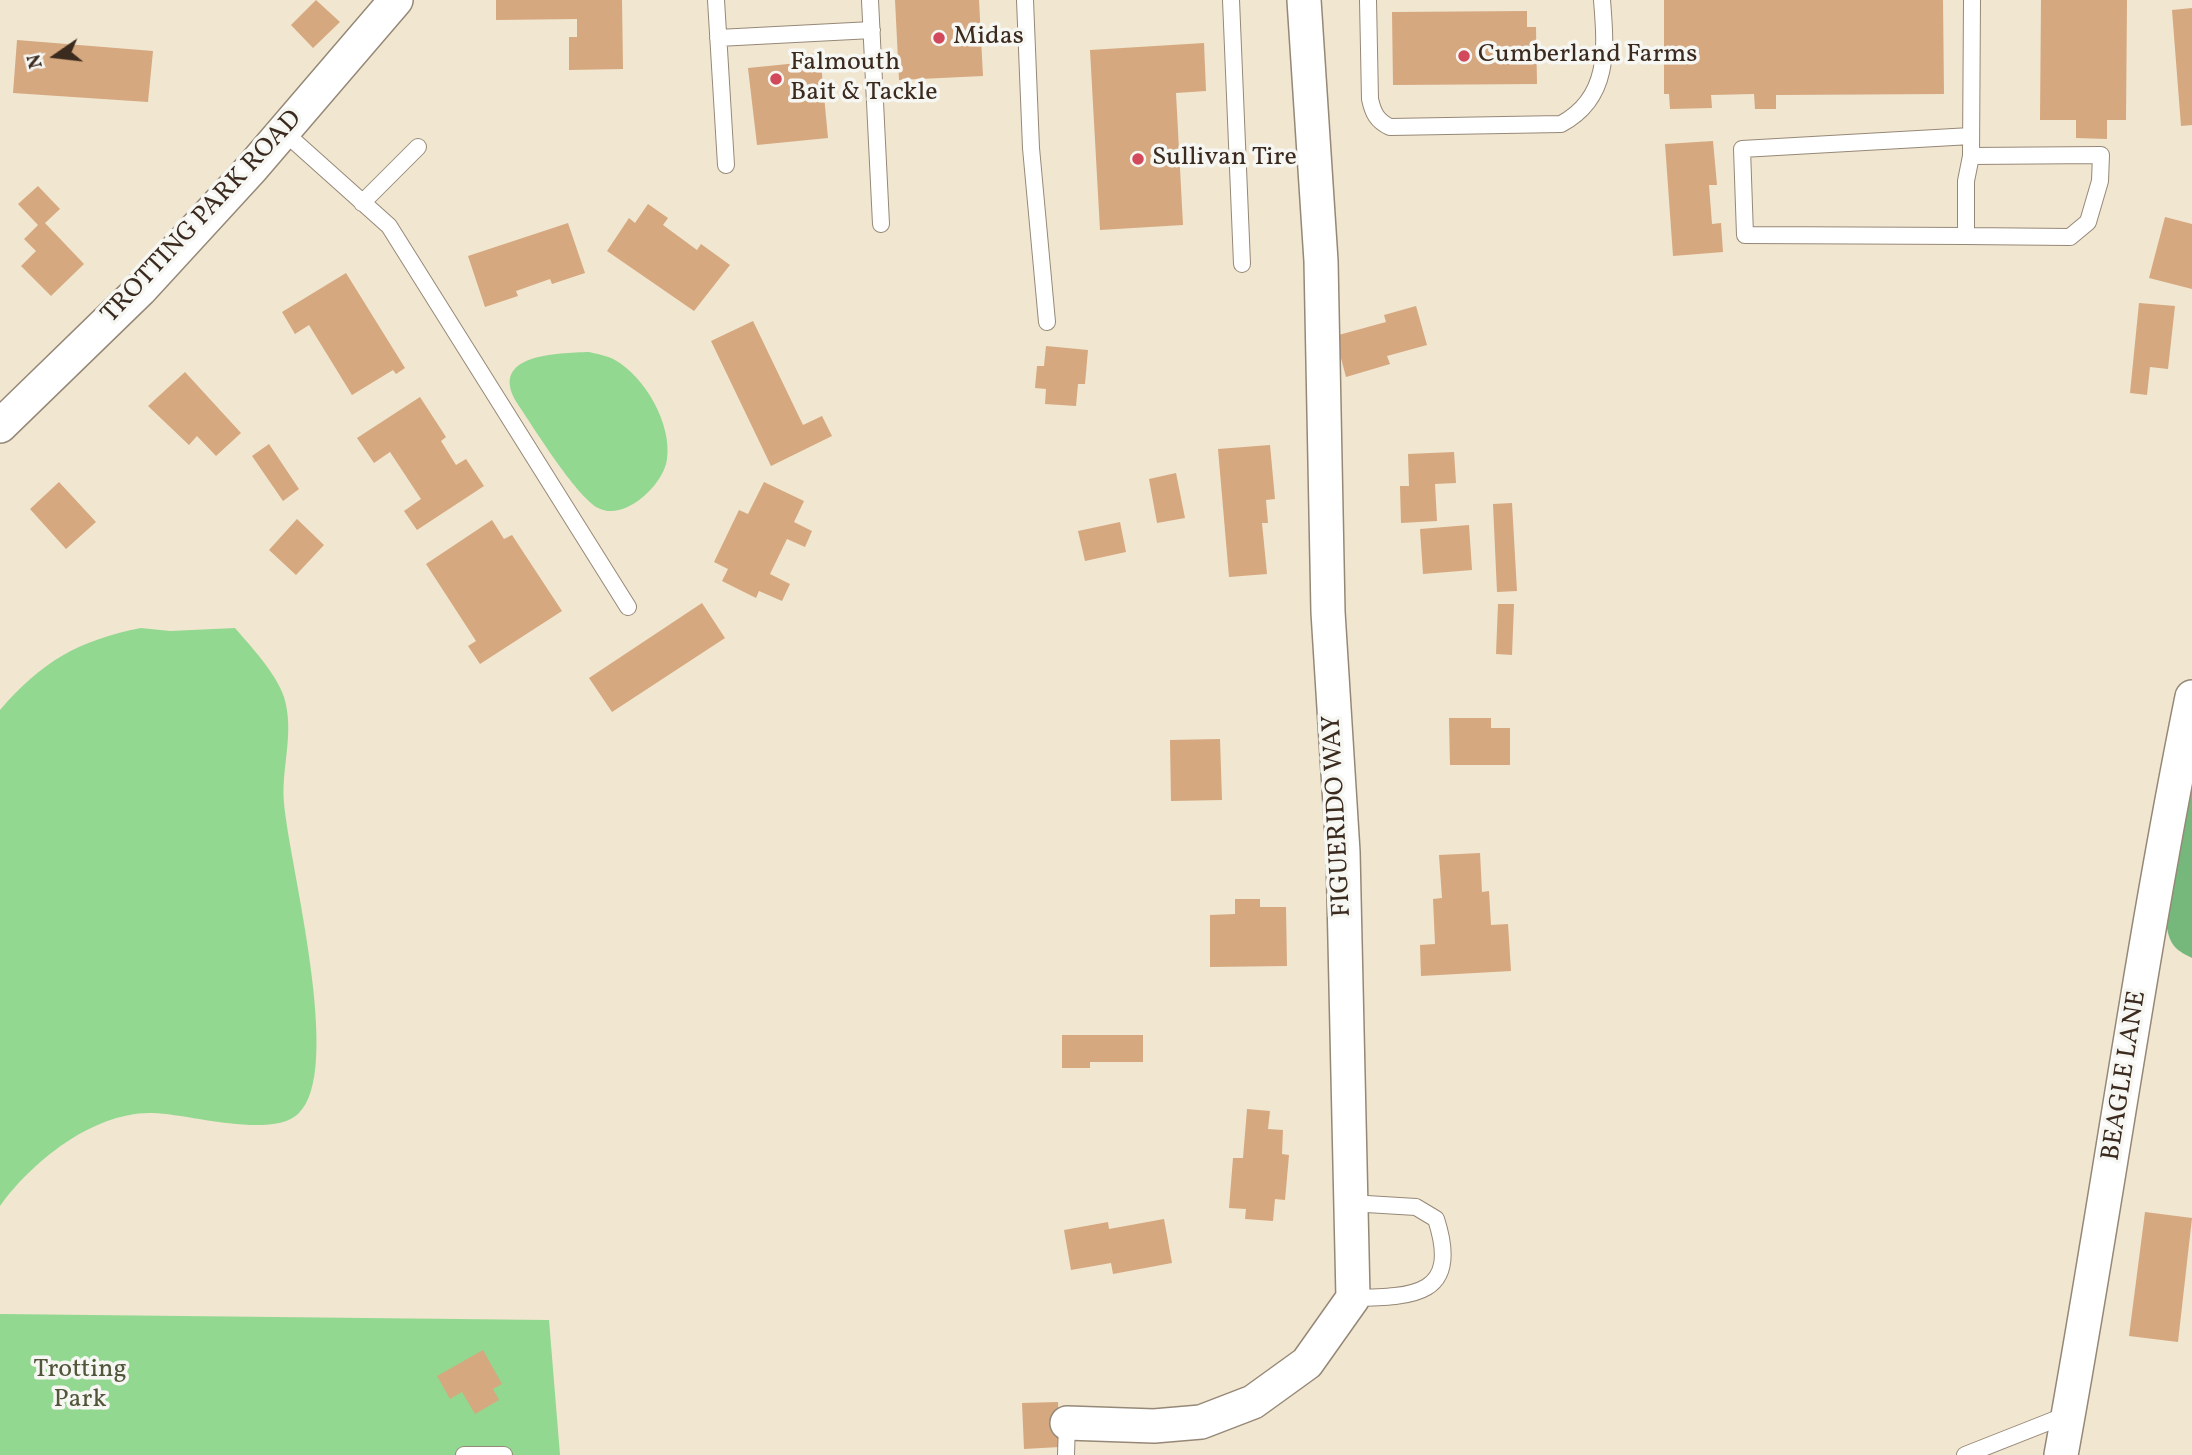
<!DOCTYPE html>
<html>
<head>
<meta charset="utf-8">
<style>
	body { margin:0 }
	#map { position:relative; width:2192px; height:1455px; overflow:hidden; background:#f1e6d0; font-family:Vollkorn,serif }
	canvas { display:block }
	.north { position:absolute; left:21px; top:21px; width:70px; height:70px; -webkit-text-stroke:5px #f6f6f2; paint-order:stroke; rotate:256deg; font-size:19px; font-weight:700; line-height:28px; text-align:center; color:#3b2a1e }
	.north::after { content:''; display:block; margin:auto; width:24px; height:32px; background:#3b2a1e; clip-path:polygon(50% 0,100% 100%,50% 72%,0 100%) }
</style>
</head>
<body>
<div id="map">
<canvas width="2192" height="1455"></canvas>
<div class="north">N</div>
</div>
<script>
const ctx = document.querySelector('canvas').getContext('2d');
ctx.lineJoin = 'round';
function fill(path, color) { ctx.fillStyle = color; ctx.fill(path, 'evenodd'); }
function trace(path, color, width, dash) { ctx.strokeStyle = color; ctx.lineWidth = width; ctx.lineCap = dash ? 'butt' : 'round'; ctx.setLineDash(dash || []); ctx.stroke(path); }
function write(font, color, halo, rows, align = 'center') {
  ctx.font = font + ' Vollkorn,serif'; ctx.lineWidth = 7; ctx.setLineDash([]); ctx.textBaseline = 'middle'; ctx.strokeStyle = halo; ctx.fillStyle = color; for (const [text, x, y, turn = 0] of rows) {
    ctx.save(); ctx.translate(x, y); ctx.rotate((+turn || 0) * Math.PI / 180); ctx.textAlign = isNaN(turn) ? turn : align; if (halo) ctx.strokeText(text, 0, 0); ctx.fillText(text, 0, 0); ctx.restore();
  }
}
fill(new Path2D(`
	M589 352C597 354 608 356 615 360 645 377 672 424 667 459 664 485 624 522 598 508 575 495 534 428 517 403 487 354 558 353 589 352Z
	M141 628 170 631 235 628C252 648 276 673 284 697 295 733 281 767 284 803 289 864 345 1072 298 1114 271 1139 189 1114 153 1113 95 1111 32 1161 0 1206V710C41 662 79 640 141 628Z
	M0 1314 549 1320 560 1455H0Z`), '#93d891');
fill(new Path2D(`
	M2192 786V958C2173 949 2169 943 2166 922Z`), '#76b87b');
fill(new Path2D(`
	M316 0 340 22 313 48 291 25Z
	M496 0H622L623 69 569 70V37H577V19L496 20Z
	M895 0H979L983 76 899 80Z
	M1664 0H1943L1944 94 1776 95V109H1755L1754 94 1711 95 1712 108 1670 109 1669 94H1664Z
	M2041 0H2127L2126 120H2107V139L2076 138V120H2040Z
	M2192 8V125L2181 126 2172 10Z
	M1527 11V27H1536L1537 84 1393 85 1392 12Z
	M17 40 153 51 148 102 13 93Z
	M1204 43 1206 91 1176 93 1183 225 1100 230 1090 50Z
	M820 53 828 138 757 145 748 68 798 63 797 55Z
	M1713 141 1717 185H1709L1712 224 1721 223 1723 252 1673 256 1665 144Z
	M38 186 60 209 45 223 84 264 51 296 21 266 36 251 24 239 38 225 18 204Z
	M648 204 668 218 663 225 697 250 701 244 730 265 694 311 607 251 629 218 635 223Z
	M2165 217 2192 224V289L2149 278Z
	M568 223 585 273 552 284 550 279 516 291 518 296 485 307 468 256Z
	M346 273 405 368 396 374 393 370 352 395 309 325 295 334 282 312Z
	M2139 303 2175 306 2168 369 2150 367 2147 395 2130 393Z
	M1416 306 1427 345 1387 356 1390 364 1346 377 1335 336 1386 322 1384 315Z
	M753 321 803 425 822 416 832 436 771 466 711 341Z
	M1046 346 1088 350 1085 384H1078L1076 406 1045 404 1046 389 1035 388 1037 366H1044Z
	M185 372 241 433 216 456 197 436 189 445 148 406Z
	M420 397 446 437 441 441 456 465 466 459 484 486 417 530 404 511 421 499 390 452 374 463 357 438Z
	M269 444 299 489 283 501 252 456Z
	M1270 445 1275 499 1266 500 1268 523H1262L1267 574 1229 577 1218 449Z
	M1454 452 1456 483 1435 484 1437 521 1401 523 1400 486H1409L1408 454Z
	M1176 473 1185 518 1157 523 1149 479Z
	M59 482 96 522 66 549 30 509Z
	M764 482 804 501 794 522 812 531 805 547 787 539 770 574 790 584 782 601 759 591 756 598 722 581 728 569 714 562 739 510 748 514Z
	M1512 503 1517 591 1497 592 1493 504Z
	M297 519 324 545 296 575 269 550Z
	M492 520 504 539 512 535 562 611 480 664 468 646 476 641 426 564Z
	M1120 522 1126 552 1085 561 1078 531Z
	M1469 525 1472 570 1423 574 1420 529Z
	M702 603 725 638 612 712 589 678Z
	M1498 604H1514L1512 655 1496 654Z
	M1449 718H1491V728H1510V765H1450Z
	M1220 739 1222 800 1171 801 1170 740Z
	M1480 853 1482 892 1489 891 1491 925 1508 924 1511 971 1421 976 1420 945 1435 944 1433 899 1442 898 1439 855Z
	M1235 899H1260V907H1286L1287 966 1210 967V915L1235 914Z
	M1062 1035H1143V1062H1090V1068H1062Z
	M1247 1109 1270 1111 1268 1129 1283 1130 1282 1154 1289 1155 1285 1200 1275 1199 1273 1221 1245 1219 1246 1209 1229 1208 1233 1158H1243Z
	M2145 1212 2192 1218 2178 1342 2129 1336Z
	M1164 1219 1172 1263 1113 1274 1111 1263 1071 1270 1064 1230 1108 1222 1109 1229Z
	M483 1350 502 1384 493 1389 499 1400 475 1414 462 1392 450 1399 437 1376Z
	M1058 1402 1060 1447 1024 1449 1022 1403Z`), '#d5a87f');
const service = new Path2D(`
	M716 0 726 165
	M870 0 881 224
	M1025 0 1031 148 1047 322
	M1231 0 1242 264
	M1368 0 1370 99C1373 113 1377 121 1390 127L1561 124C1610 98 1606 49 1602 0
	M718 38 872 30
	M284 132 389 226 628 607
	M1971 136 1742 149 1745 235 1966 236V181L1971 156 1972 0
	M362 203 418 147
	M1966 236 2070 237 2088 222 2100 181 2101 155 1971 156
	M1350 1203 1416 1207 1436 1219C1461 1296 1414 1297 1353 1298
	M464 1455H504
	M1066 1455 1067 1423
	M1965 1455 2069 1414`);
const minor = new Path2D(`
	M0 426 140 290 252 168 396 0
	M1067 1423 1154 1426 1201 1422 1253 1402 1307 1363 1353 1298 1343 852 1328 612 1321 261 1304 0
	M2061 1455C2107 1203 2141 948 2192 697`);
trace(service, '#968877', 18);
trace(minor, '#968877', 36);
trace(service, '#fff', 16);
trace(minor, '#fff', 33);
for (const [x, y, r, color] of [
	[939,38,7,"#d1495b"],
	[1464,56,7,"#d1495b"],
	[776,79,7,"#d1495b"],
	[1138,159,7,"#d1495b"]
]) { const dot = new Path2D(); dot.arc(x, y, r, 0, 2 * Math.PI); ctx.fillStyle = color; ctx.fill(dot); trace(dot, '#f6f6f2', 2.5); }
write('26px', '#3b2a1e', '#f6f6f2', [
	["Midas",953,38],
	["Cumberland Farms",1478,56],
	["Falmouth",790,64],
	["Bait & Tackle",790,94],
	["Sullivan Tire",1152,159]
], 'left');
write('26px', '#3b2a1e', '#f6f6f2', [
	["TROTTING PARK ROAD",203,218,-47],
	["FIGUERIDO WAY",1339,816,-93],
	["BEAGLE LANE",2126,1076,-81]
]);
write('26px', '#51563b', '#f6f6f2', [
	["Trotting",80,1371],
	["Park",80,1401]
]);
</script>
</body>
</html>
